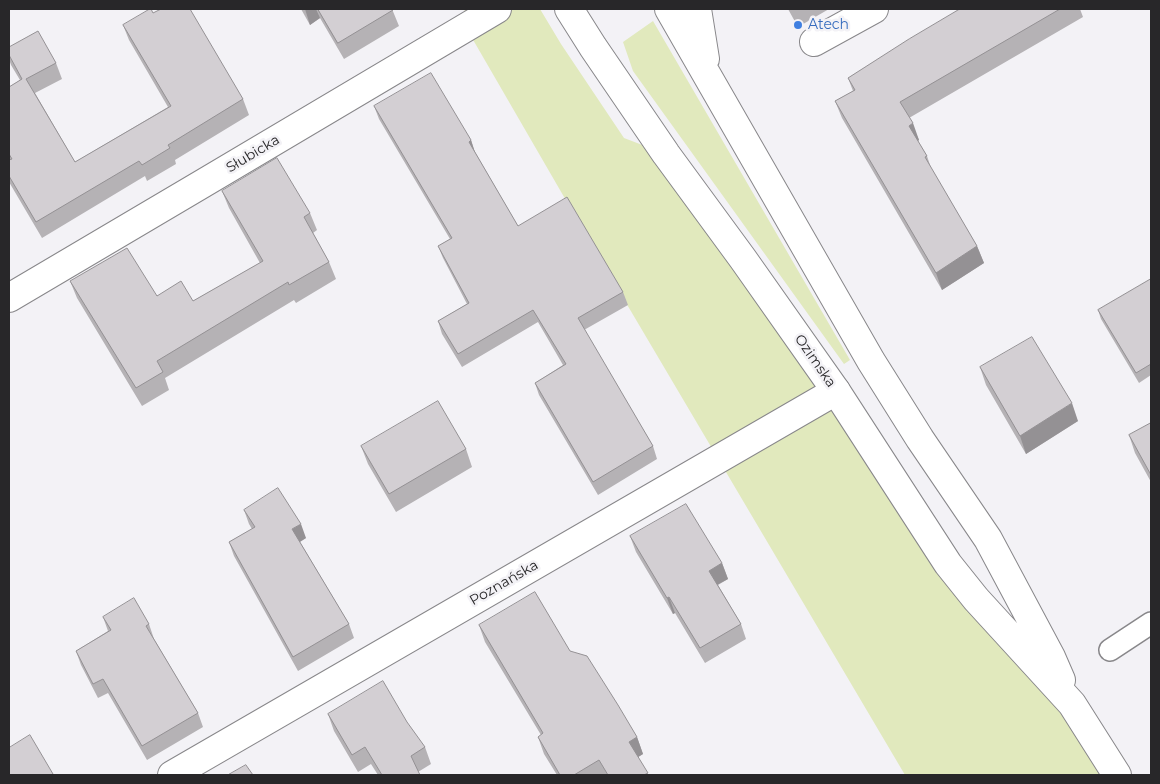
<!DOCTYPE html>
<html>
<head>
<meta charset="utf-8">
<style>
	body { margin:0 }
	#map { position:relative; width:1160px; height:784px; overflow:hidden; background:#f3f2f6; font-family:Montserrat,sans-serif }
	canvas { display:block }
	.frame { position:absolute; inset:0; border:10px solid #282729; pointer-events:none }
</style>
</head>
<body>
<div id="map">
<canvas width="1160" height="784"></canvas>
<div class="frame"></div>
</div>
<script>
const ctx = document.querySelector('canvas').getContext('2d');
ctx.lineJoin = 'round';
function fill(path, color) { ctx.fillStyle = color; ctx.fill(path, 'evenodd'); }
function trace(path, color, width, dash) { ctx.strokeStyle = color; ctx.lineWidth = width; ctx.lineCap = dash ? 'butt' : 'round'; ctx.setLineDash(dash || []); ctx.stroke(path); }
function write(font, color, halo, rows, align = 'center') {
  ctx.font = font + ' Montserrat,sans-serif'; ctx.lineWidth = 5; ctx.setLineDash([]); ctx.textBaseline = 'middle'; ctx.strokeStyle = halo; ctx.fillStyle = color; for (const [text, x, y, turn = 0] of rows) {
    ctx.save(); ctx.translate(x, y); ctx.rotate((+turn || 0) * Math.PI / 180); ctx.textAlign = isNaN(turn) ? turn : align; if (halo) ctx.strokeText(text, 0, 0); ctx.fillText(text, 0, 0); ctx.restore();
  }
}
fill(new Path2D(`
	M464 9H540L561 44 624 138 666 154 1117 775H905L593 247 472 38 466 15Z
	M653 21 850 360 844 364 633 71 623 42Z`), '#e1e9bd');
const lane = new Path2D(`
	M1110 650 1151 623`);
const street = new Path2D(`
	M814 42 874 9
	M9 298 202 184 497 9
	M172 775 836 391`);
const secondary = new Path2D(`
	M569 9 593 47 666 154 743 259 836 391 948 564 976 599 1072 704 1117 775
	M669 9 871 361 920 439 988 539 1051 657 1061 680
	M697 9 705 59`);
trace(lane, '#88878a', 24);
trace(street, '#88878a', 30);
trace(secondary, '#88878a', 30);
trace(lane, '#fff', 21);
trace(street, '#fff', 28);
trace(secondary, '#fff', 28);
fill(new Path2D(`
	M301 9H392L399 26 344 59 320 18 310 25Z
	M788 9H829L798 27Z
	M960 9H1080L1083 17 909 118 919 140 918 141 927 156 931 168 977 246 984 263 942 290 842 118 835 101 853 91 848 78Z
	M153 13 243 99 249 115 175 160 176 164 147 181 145 176 42 238 9 182V87L20 80 11 65 9 59V47L56 63 62 79 35 93 75 162 168 107 129 40 123 25Z
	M374 106 471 140 475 152 518 226 623 292 628 305 584 330 653 446 657 459 598 495 539 395 535 383 563 365 538 322 462 367 442 334 438 321 467 304 443 258 438 246 450 239 379 119Z
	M222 191 310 213 317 230 313 233 329 262 336 279 296 303 294 300 165 378 169 390 142 406 77 298 70 281 193 301 260 263 229 208Z
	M1151 279V375L1139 383 1101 319 1098 310Z
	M980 367 1078 421 1026 454 986 385Z
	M1151 423V482L1135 453 1129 435Z
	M361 446 466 449 472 467 396 512 368 464Z
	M244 510 306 538 300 542 349 624 354 638 298 671 234 556 229 542 252 529 249 524Z
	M630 536 722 563 728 579 718 585 741 624 746 639 705 663 675 613 673 614 636 552Z
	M103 617 149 624 154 639 198 713 203 727 147 760 108 693 98 698 81 665 76 651 108 631Z
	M479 625 570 651 637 737 643 754 638 757 648 775H557L544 754 538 737 541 735 485 642Z
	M328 714 425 747 431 764 418 772 420 775H378L371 764 358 772 334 731Z`), '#b5b2b5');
fill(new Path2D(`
	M305 9H316L320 18 310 25Z
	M913 123 919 140 915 143 909 126Z
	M471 140 475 153 469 142Z
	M977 246 984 263 942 290 936 273Z
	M1072 403 1078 421 1026 454 1020 436Z
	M301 524 306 538 298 543 292 529Z
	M722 563 728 579 715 586 709 571Z
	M669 597 675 613 673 614 667 598Z
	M637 737 643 754 635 759 629 742Z`), '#949194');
const building = new Path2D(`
	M150 9H151L153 13 161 9H190L243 99 168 145 170 148 142 165 139 161 36 222 9 176V160L12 159 9 154V87L22 79 9 55V47L38 31 56 63 26 79 75 162 171 106 123 25Z
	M318 9H392L393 10 338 43Z
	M960 9H1060L900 102 913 123 909 126 927 156 925 157 977 246 936 273 835 101 855 90 848 78 909 39Z
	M431 73 471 140 469 142 518 226 567 197 623 292 578 318 653 446 593 482 535 383 566 364 533 310 458 354 438 321 469 303 438 246 452 238 374 106Z
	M277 158 310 213 304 217 329 262 289 285 288 282 157 361 163 372 136 388 70 281 127 248 157 296 181 281 193 301 263 261 222 191Z
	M1151 279V364L1136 373 1098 310Z
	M1032 337 1072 403 1020 436 980 367Z
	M438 401 466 449 389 494 361 446Z
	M1151 423V475L1129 435Z
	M278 488 301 524 292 529 349 624 293 657 229 542 255 527 244 510Z
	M686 504 722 563 709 571 741 624 700 648 669 597 667 598 630 536Z
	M535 592 570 651 587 656 618 705 637 737 629 742 648 773 644 775H608L599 760 574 775H560L538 737 543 733 479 625Z
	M134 598 149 624 146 626 198 713 142 746 103 679 93 684 76 651 111 630 103 617Z
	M383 681 407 722 425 747 411 756 420 775H382L365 747 352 755 328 714Z
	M30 735 53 774 50 775H9V748Z
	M246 765 253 775H228Z`);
fill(building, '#d3cfd3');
trace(building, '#949194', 1);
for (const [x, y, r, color] of [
	[798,25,5,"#3f7fe0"]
]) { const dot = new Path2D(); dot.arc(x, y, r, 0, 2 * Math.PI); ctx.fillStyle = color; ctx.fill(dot); trace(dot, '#f3f2f6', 2); }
write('14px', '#366cbe', '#f3f2f6', [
	["Atech",808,25]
], 'left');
write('14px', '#282729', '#f3f2f6', [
	["Słubicka",253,154,-31],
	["Ozimska",815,361,55],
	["Poznańska",504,583,-30]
]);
</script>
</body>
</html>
